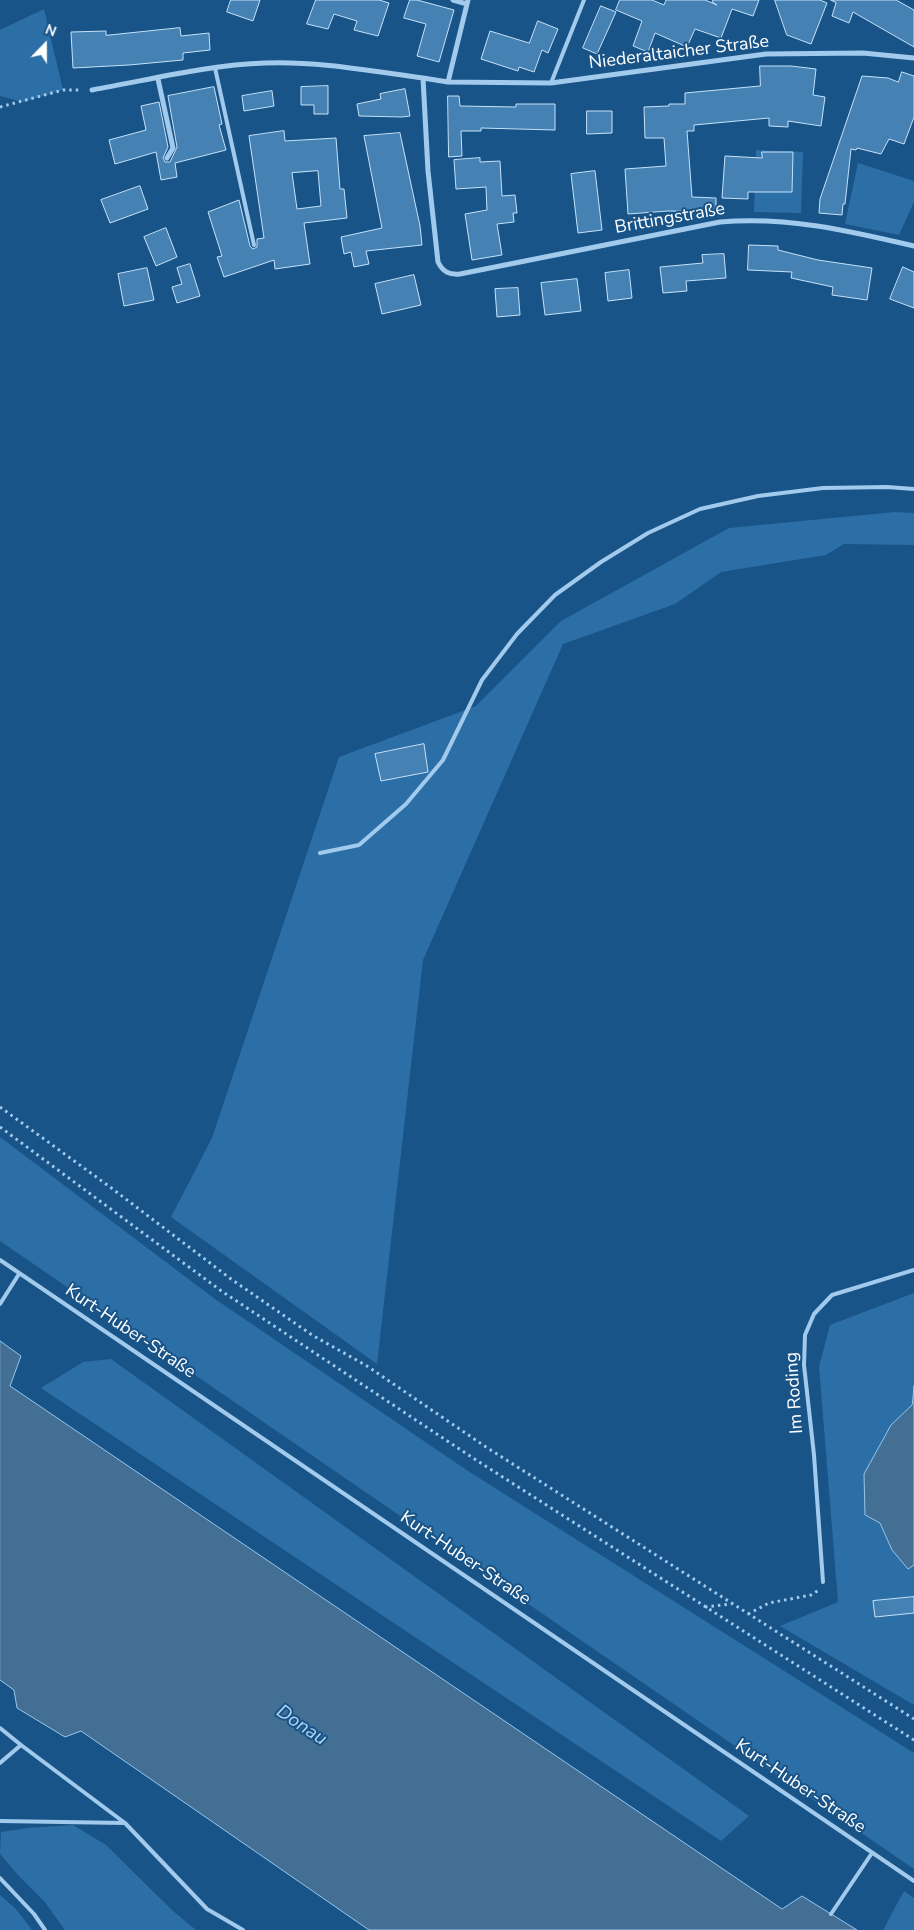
<!DOCTYPE html>
<html>
<head>
<meta charset="utf-8">
<style>
	body { margin:0 }
	#map { position:relative; width:914px; height:1930px; overflow:hidden; background:#195488; font-family:"Nunito Sans",sans-serif }
	canvas { display:block }
	.north { position:absolute; left:20px; top:20px; width:50px; height:50px; -webkit-text-stroke:4px #195488; paint-order:stroke; rotate:22deg; font-size:14px; font-weight:700; line-height:20px; text-align:center; color:#fff }
	.north::after { content:''; display:block; margin:auto; width:18px; height:22px; background:#fff; clip-path:polygon(50% 0,100% 100%,50% 72%,0 100%) }
</style>
</head>
<body>
<div id="map">
<canvas width="914" height="1930"></canvas>
<div class="north">N</div>
</div>
<script>
const ctx = document.querySelector('canvas').getContext('2d');
ctx.lineJoin = 'round';
function fill(path, color) { ctx.fillStyle = color; ctx.fill(path, 'evenodd'); }
function trace(path, color, width, dash) { ctx.strokeStyle = color; ctx.lineWidth = width; ctx.lineCap = dash ? 'butt' : 'round'; ctx.setLineDash(dash || []); ctx.stroke(path); }
function write(font, color, halo, rows, align = 'center') {
  ctx.font = font + ' "Nunito Sans",sans-serif'; ctx.lineWidth = 4; ctx.setLineDash([]); ctx.textBaseline = 'middle'; ctx.strokeStyle = halo; ctx.fillStyle = color; for (const [text, x, y, turn = 0] of rows) {
    ctx.save(); ctx.translate(x, y); ctx.rotate((+turn || 0) * Math.PI / 180); ctx.textAlign = isNaN(turn) ? turn : align; if (halo) ctx.strokeText(text, 0, 0); ctx.fillText(text, 0, 0); ctx.restore();
  }
}
fill(new Path2D(`
	M44 9 63 90 23 102 0 96V30Z
	M756 150 803 152 801 213 754 212Z
	M858 163 914 181V202L899 235 845 224Z
	M895 512 914 513V545L844 544 826 555 721 572 675 604 563 644 423 960 377 1364 171 1217 212 1138 339 757 476 706 561 621 729 528Z
	M0 1137 215 1299 468 1471 914 1753V1869L0 1241Z
	M914 1293V1386L912 1405 891 1425 865 1515 880 1523 892 1550 908 1569 914 1565V1705L780 1626 838 1602 819 1366 830 1325Z
	M111 1359 749 1816 721 1841 41 1388 83 1362Z
	M73 1825 106 1845 173 1911 196 1930H65L44 1901 19 1876 0 1854 1 1832 28 1828Z
	M904 1891 914 1898V1930H883Z
	M0 1895 16 1909 32 1930H0Z`), '#2c6ea6');
const water = new Path2D(`
	M0 1341 21 1356 10 1386 782 1909 802 1896 857 1930H369L81 1731 65 1737 17 1708 14 1690 0 1680Z
	M914 1386V1565L908 1569 892 1550 880 1523 865 1515 864 1474 891 1425 912 1405Z`);
fill(water, '#446f95');
trace(water, '#94c7ef', 1);
const building = new Path2D(`
	M231 0H260L253 21 227 12Z
	M316 0H379L389 3 378 36 354 30 357 21 334 14 328 29 307 24Z
	M410 0H417L454 10 439 62 417 56 426 24 404 18Z
	M620 0H652L664 5 666 0H705L717 5 712 2 713 0H759L753 16 732 9 721 38 695 29 687 47 655 33 648 52 633 46 642 21 616 10Z
	M775 0H820L827 3 811 44 787 35Z
	M831 0H896L914 10V47L853 12 849 23 832 16 836 3Z
	M601 6 616 12 597 54 583 48Z
	M538 21 558 29 548 53 542 50 534 72 519 67 518 71 481 59 490 31 529 43Z
	M180 28 181 36 209 33 210 50 183 53V60L129 65 73 68 71 32 106 31V35Z
	M760 66H791L816 69 813 95 825 97 821 126 788 121V127L769 126V118L694 125V131H687L692 197 716 198V212L668 211 628 214 625 169 666 166 664 138H645L644 107 669 106V104H685V93L760 86Z
	M902 72 914 76V117L904 144 889 139 881 154 857 148 856 150 851 149 845 204H843L842 215 819 213 820 199 862 76 888 78 898 82Z
	M328 86V114H314V105H301V87Z
	M214 87 222 124 219 125 226 150 175 163 177 177 161 180 156 152 115 164 109 140 146 130 141 106 159 102 168 147 163 158 165 162H170L177 147 168 96Z
	M405 89 410 116 402 117 359 116 357 104 381 99 380 94Z
	M272 91 274 106 244 111 242 96Z
	M448 96H459L460 106 516 107V104H555V130L481 128V131H461L462 156 449 157Z
	M587 111H612V133L587 134Z
	M284 131 285 141 336 138 340 189H344L347 218 304 223 310 264 275 269 274 260 224 277 217 257 222 256 208 212 239 200 250 246 253 249 257 247V239L264 238 249 136ZM318 171 321 206 297 209 292 173Z
	M400 133 420 226 422 245 366 251 369 264 354 267 351 252 344 254 341 237 382 228 364 136Z
	M762 152H793L792 192H748V199L722 198 725 156 762 158Z
	M480 158V162L500 161 502 196 515 195 517 213H513L514 222 497 224 502 255 472 260 465 214 487 210 486 187 456 189 454 160Z
	M595 171 602 230 578 233 571 174Z
	M140 186 148 209 110 223 101 200Z
	M166 228 177 257 156 266 144 237Z
	M749 245 778 246V250L818 260 872 268 867 300 832 295 833 287 791 278 792 272 748 270Z
	M724 254 726 278 686 281 687 291 663 293 660 267 703 263 702 255Z
	M190 264 200 296 177 303 172 287 182 284 177 268Z
	M903 267 914 272V308L890 299Z
	M147 268 154 300 124 306 118 274Z
	M629 270 632 298 608 301 605 273Z
	M414 275 421 305 382 314 375 284Z
	M577 279 581 311 545 315 541 283Z
	M518 288 520 315 497 317 495 289Z
	M424 744 428 772 381 781 375 754Z
	M914 1597V1613L875 1617 873 1601Z`);
fill(building, '#4581b3');
trace(building, '#c6e2f9', 1);
trace(new Path2D(`
	M0 107 63 90H82
	M0 1107 110 1187 231 1279 312 1335 367 1366 486 1447 914 1719
	M0 1127 220 1290 476 1460 914 1740
	M705 1607 731 1604
	M748 1614 769 1603 811 1595 819 1590`), '#a1caed', 3, [2.5, 4]);
trace(new Path2D(`
	M215 68 254 245
	M551 83 584 0
	M320 853 359 845 406 804 443 760 482 680 517 634 555 595 601 562 648 533 700 509 758 496 823 488 887 487 914 489
	M0 1260 914 1881
	M0 1304 19 1274
	M823 1582 814 1455 804 1365 805 1335 814 1314 832 1295 914 1270
	M0 1728 21 1745
	M0 1763 21 1745 125 1823 207 1909 243 1930
	M0 1821 125 1823
	M0 1878 34 1914 45 1930
	M831 1914 872 1853`), '#a1caed', 4);
trace(new Path2D(`
	M453 0 467 4
	M468 0 448 82 423 78 428 171 438 262C443 272 449 275 460 274L720 222C787 216 850 231 914 246
	M158 79 173 148 167 158
	M448 82 551 83 766 54 863 53 914 58
	M92 90C149 80 207 65 265 63 318 61 371 71 423 78`), '#a1caed', 5);
write('18px', '#fff', '#195488', [
	["Niederaltaicher Straße",679,53,-7],
	["Brittingstraße",670,219,-10],
	["Kurt-Huber-Straße",130,1332,34],
	["Im Roding",795,1393,-94],
	["Kurt-Huber-Straße",465,1559,34],
	["Kurt-Huber-Straße",800,1787,34]
]);
write('italic 19px', '#add4f4', '#195488', [
	["Donau",301,1726,34]
]);
</script>
</body>
</html>
